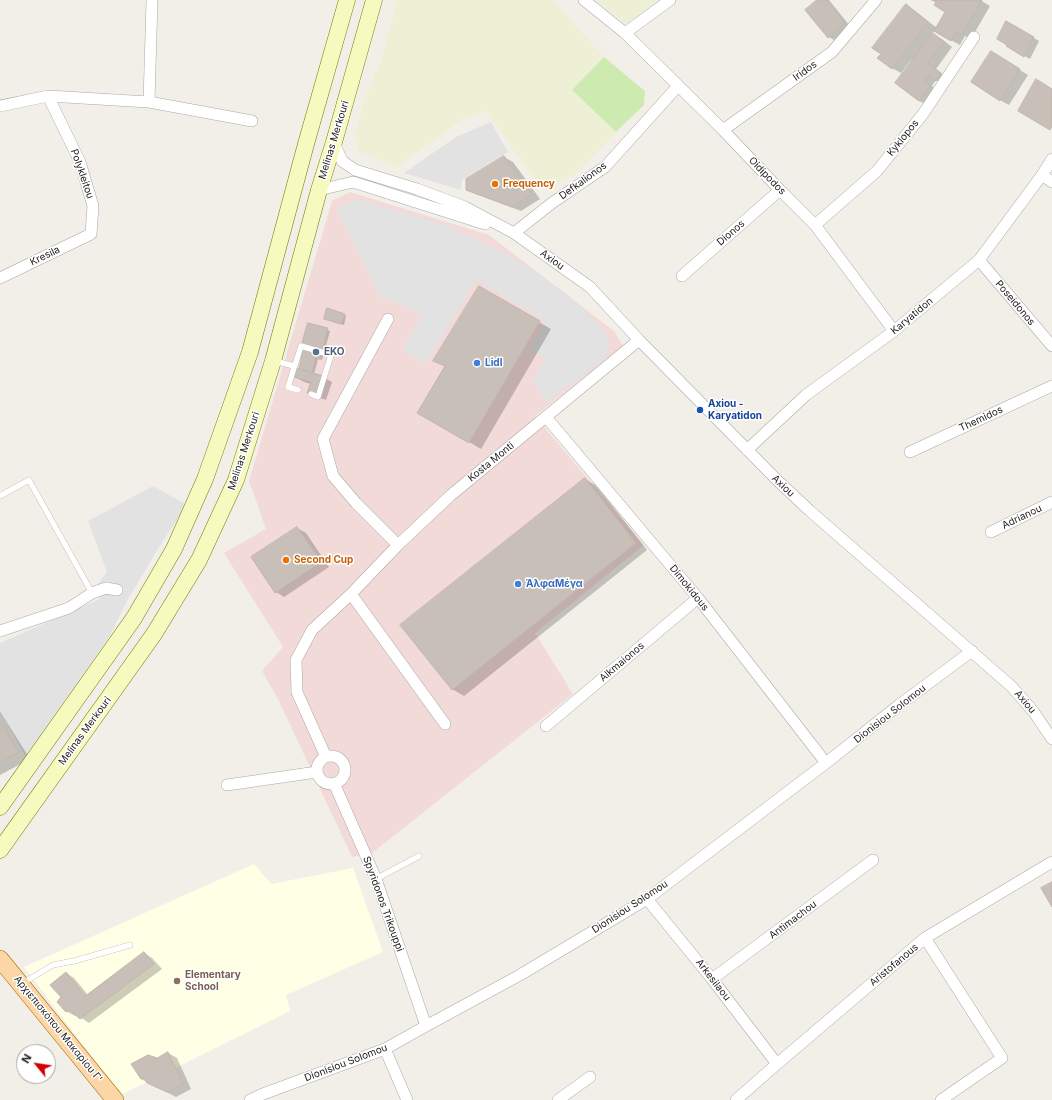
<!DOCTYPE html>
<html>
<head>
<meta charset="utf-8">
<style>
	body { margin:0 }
	#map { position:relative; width:1052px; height:1100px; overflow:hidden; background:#f2efe9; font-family:Inter,sans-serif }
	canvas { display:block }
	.north { position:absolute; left:16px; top:1044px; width:40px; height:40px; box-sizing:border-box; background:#fff; border:1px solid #a7a7a7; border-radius:50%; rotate:300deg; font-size:11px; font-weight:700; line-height:16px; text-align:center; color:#222 }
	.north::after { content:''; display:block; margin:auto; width:14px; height:18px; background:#d40000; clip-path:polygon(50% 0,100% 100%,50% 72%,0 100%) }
</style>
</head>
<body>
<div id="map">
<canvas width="1052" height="1100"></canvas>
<div class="north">N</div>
</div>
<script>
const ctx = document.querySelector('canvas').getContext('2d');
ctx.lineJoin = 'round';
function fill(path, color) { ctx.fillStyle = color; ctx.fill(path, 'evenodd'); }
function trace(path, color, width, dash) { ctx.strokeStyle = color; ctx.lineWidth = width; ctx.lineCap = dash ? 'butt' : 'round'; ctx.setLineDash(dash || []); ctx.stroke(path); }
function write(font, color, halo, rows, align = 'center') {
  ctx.font = font + ' Inter,sans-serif'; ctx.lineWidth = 3; ctx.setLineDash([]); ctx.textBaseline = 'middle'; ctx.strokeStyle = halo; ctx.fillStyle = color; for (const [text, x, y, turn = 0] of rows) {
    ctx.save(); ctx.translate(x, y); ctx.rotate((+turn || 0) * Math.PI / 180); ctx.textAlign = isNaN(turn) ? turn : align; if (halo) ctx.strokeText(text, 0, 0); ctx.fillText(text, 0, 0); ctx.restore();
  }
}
fill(new Path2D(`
	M350 192 489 235 614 331 623 346 535 416 644 545 535 633 573 694 372 853 352 857 278 699 262 671 283 647 224 553 266 529 249 481 332 201Z`), '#f2dad9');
fill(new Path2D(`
	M254 864 271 884 353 868 383 952 286 995 290 1011 121 1095 24 967Z`), '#ffffe5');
fill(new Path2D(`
	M397 0H553L604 57 572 90 616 132 577 173 543 190 485 111 460 121 396 168 359 151 354 134 366 95 381 61Z
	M595 0H657L626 24Z`), '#eef0d5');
fill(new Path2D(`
	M604 57 645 91 644 105 616 132 572 90Z`), '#cdebb0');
fill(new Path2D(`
	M491 122 508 152 462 180 461 190 404 173 456 137Z
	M358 199 444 225 513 257 567 294 594 320 607 334 609 347 605 359 545 402 532 380 546 358 530 350 545 321 476 280 425 364 402 350 423 315 380 296 336 208Z
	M153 486 187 505 159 547 128 599 109 637 25 756 0 710V643L100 599 97 585 107 572 88 521Z`), '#e2e2e2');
fill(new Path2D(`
	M819 0H829L850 26 834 40 829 37Z
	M934 0H980L990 6 971 39 965 36 960 45 934 31 932 34 942 39 952 47 936 69 949 79 945 85 936 80 932 86 938 92 928 105 919 101 896 83 912 61 911 60 901 73 892 68 906 6 915 11 937 28 947 11 937 2Z
	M1007 22 1039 41 1030 59 1007 46 1008 44Z
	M1000 58 1028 75 1009 105 1000 100Z
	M504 157 513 162 540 199 521 211 476 194 467 189Z
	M479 287 551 329 481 449 419 412 446 367 435 360Z
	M344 315 346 316 344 325 327 320Z
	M308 324 330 331 322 360 318 359 314 374 323 377 332 382 326 400 317 397 311 384 304 382 295 377 304 372Z
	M585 479 597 486 647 550 464 696 452 689Z
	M297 528 306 533 329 567 284 597 276 592Z
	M0 711 30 759 0 775Z
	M144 953 152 958 162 969 89 1023 77 1015 75 1016 66 1011 63 997 66 973 74 978 88 995Z
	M168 1053 177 1058 191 1089 176 1097 141 1079 158 1059Z`), '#0003');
const building = new Path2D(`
	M817 0H827L845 23 828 38 805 10Z
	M932 0H982L962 35 956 32 951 41 934 31 945 12 934 5 936 2Z
	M906 4 928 22 892 69 877 58 881 54 872 48Z
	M1006 21 1034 37 1024 57 1006 46 1007 45 997 39Z
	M933 33 944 42 928 63 941 73 936 81 928 75 924 80 930 86 919 101 895 83Z
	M991 51 1020 69 1000 101 971 82Z
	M1036 79 1052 89V126L1050 130 1018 111Z
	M504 156 532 194 512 207 466 190V179Z
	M479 286 540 321 469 443 417 413 445 366 433 361Z
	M327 308 345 314 341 324 324 319Z
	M308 323 328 328 320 359 316 358 312 373 299 369 302 355 299 354Z
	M297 368 323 376 318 396 307 393 311 382 294 377Z
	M585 478 636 543 452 690 400 625Z
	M297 527 321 562 275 593 251 557Z
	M0 722 19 752 0 762Z
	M1052 882V907L1041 888Z
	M144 952 154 964 80 1019 70 1010 66 1012 57 1002 61 997 50 985 66 972 85 996Z
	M168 1052 183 1084 167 1092 147 1083 144 1078 141 1079 131 1064 148 1055 157 1058Z`);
fill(building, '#c7bfb8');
trace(building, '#c4b6ab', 1);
const service = new Path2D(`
	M275 361 294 366
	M298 390 288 387 301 346 331 355 318 397 311 394
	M0 496 29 480 92 593
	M376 879 419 856
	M21 984 53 965 74 961 130 945`);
const minor = new Path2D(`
	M584 0 625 33 723 130 780 190 815 225 894 331
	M625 33 670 0
	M149 102 152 0
	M0 106 48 96 149 102 252 121
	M723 130 832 52 876 0
	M334 142 342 161 355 170 417 189 465 207 514 233 590 287 639 340 778 481 810 511 1011 686 1033 711 1052 739
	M1042 175 1052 182
	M319 190 353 182 485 224
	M815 225 877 171 923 114 974 37
	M514 233 552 203 605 167 678 86
	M979 260 1052 346
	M682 276 780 190
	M0 278 91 234 93 206 80 162 48 96
	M388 319 323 439 333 476 356 503 398 545
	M546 417 698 598 826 763
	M747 450 806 395 894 331 979 260 1042 175 1052 159
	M910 452 1052 386
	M991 532 1052 502
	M351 594 445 724
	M0 631 69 608 92 593 106 588 117 590
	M546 726 698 598
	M317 770a14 14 0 1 1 28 0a14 14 0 1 1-28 0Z
	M326 757 297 692 296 660 312 630 351 594 398 545 451 495 639 340
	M334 783 376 879 426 1026
	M227 785 317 772
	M647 899 712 979 777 1064
	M925 938 1002 1058 941 1100
	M712 979 873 860
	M385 1049 407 1100
	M250 1100 263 1094 385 1049 426 1026 520 975 647 899 826 763 899 705 972 651
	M558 1100 590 1077
	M736 1100 777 1064 925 938 1052 862`);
const secondary = new Path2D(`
	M0 807 134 618 174 549 205 479 250 352 306 144 347 0
	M0 850 154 634 199 560 236 480 273 361 319 190 334 142 374 0`);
const primary = new Path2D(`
	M0 959 115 1100`);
trace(service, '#a9a9a9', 6);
trace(minor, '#a9a9a9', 12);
trace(secondary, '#707d05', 17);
trace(primary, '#a06b00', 18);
trace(service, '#fff', 5.5);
trace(minor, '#fff', 11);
trace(secondary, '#f7fabf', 16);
trace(primary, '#fcd6a4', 17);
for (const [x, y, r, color] of [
	[495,184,4,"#e8710a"],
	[316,352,4,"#5c6f8a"],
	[477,363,4,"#3f7fe0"],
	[700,410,4,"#1a4fb4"],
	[286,560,4,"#e8710a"],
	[518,584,4,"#3f7fe0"],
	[177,981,4,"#8d6e63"]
]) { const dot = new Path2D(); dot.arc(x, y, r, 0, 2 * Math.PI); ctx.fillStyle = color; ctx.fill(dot); trace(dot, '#fff', 1.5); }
write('10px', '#222', '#fff', [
	["Iridos",805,71,-36],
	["Kyklopos",903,138,-51],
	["Melinas Merkouri",334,140,-73],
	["Polykleitou",82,174,71],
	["Oidipodos",767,176,46],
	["Defkalionos",583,181,-36],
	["Dionos",731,233,-41],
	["Kresila",45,256,-26],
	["Axiou",552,260,36],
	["Poseidonos",1015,303,50],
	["Karyatidon",912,316,-40],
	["Themidos",981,419,-25],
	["Melinas Merkouri",244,451,-72],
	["Kosta Monti",491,462,-39],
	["Axiou",783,486,44],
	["Adrianou",1022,517,-26],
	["Dimokidous",689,588,51],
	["Alkmaionos",622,662,-40],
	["Axiou",1025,702,50],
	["Dionisiou Solomou",890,714,-38],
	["Melinas Merkouri",85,731,-54],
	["Spyridonos Trikouppi",383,904,70],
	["Dionisiou Solomou",630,907,-33],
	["Antimachou",793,920,-37],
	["Aristofanous",894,965,-40],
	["Arkesilaou",713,980,52],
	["Αρχιεπισκόπου Μακαρίου Γ'",58,1029,51],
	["Dionisiou Solomou",346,1063,-21]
]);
write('bold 10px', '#c56008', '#fff', [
	["Frequency",503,184],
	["Second Cup",294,560]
], 'left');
write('bold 10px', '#4e5e75', '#fff', [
	["EKO",324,352]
], 'left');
write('bold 10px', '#366cbe', '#fff', [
	["Lidl",485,363],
	["ΆλφαΜέγα",526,584]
], 'left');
write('bold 10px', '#164399', '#fff', [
	["Axiou -",708,404],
	["Karyatidon",708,416]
], 'left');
write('bold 10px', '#785e54', '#fff', [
	["Elementary",185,975],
	["School",185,987]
], 'left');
</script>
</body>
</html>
